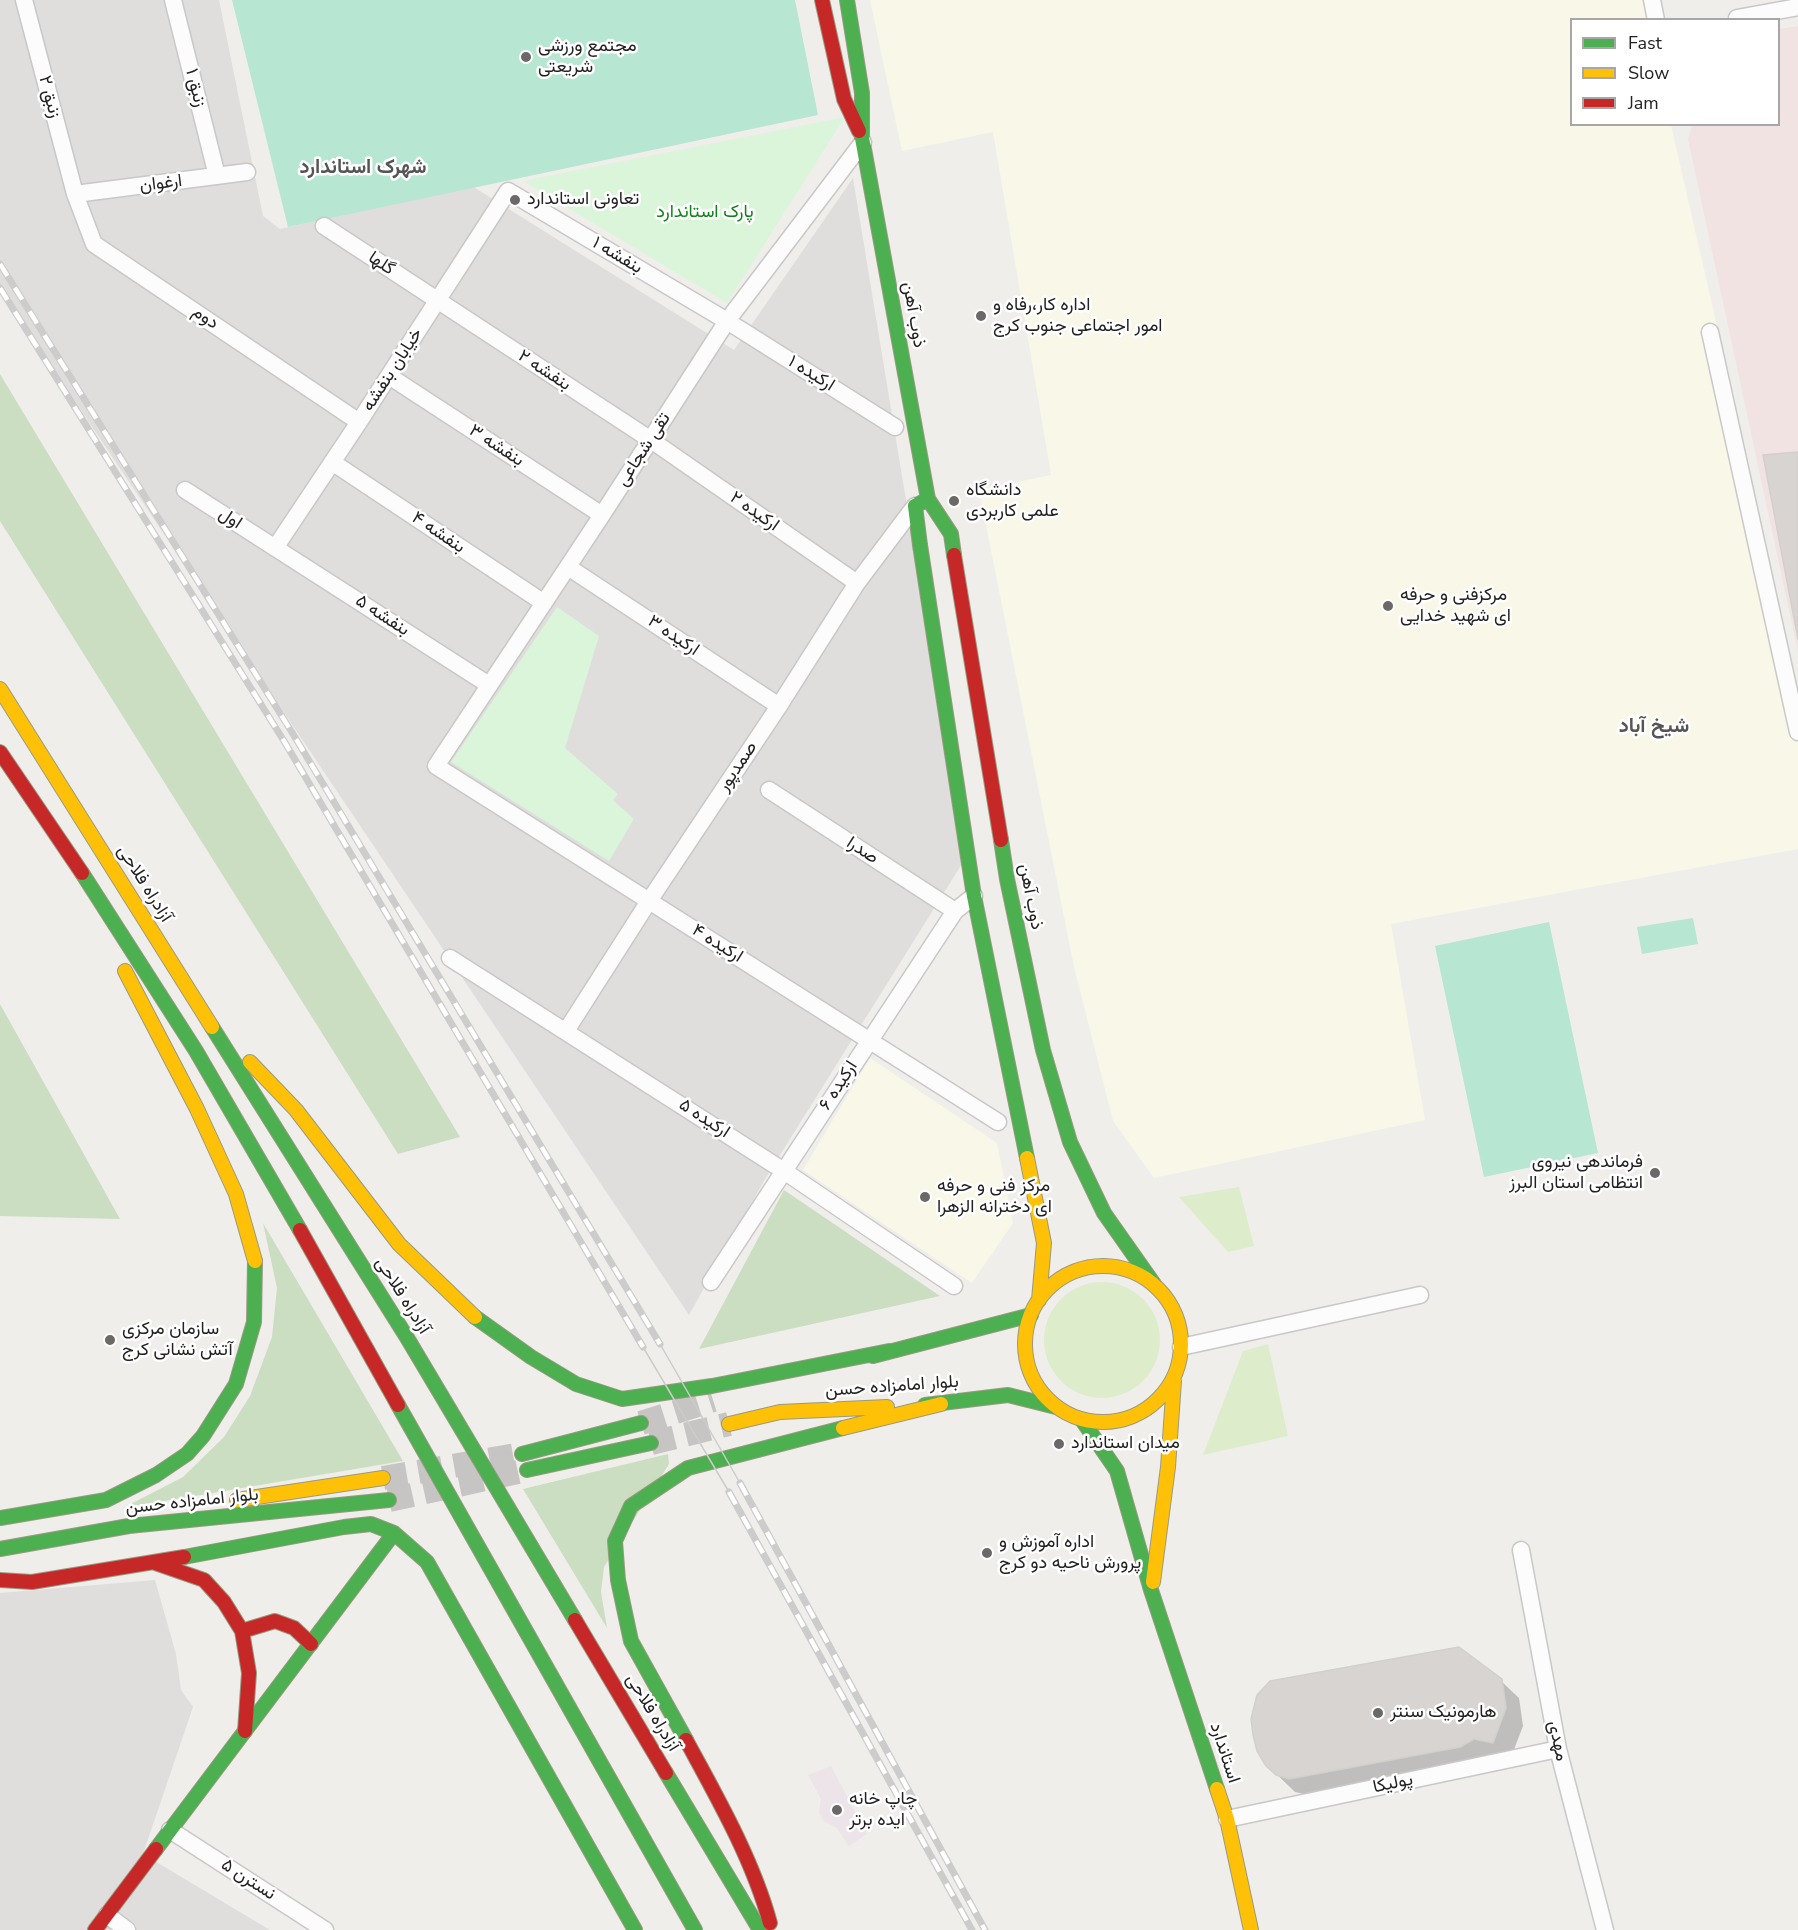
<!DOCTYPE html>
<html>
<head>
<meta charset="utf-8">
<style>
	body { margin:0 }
	#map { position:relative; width:1798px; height:1930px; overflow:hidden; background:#f0eeeb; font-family:"Nunito Sans",sans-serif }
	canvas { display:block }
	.legend { position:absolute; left:1570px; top:18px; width:210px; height:108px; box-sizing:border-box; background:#fff; border:2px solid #a7a7a7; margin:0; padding:8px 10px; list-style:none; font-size:18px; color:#222 }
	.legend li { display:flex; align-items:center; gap:12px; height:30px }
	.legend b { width:30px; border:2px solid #a7a7a7 }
</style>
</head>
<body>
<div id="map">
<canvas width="1798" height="1930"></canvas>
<ul class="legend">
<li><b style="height:8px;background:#4caf50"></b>Fast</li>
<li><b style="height:8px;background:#ffc107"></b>Slow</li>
<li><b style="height:8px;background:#c62828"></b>Jam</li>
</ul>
</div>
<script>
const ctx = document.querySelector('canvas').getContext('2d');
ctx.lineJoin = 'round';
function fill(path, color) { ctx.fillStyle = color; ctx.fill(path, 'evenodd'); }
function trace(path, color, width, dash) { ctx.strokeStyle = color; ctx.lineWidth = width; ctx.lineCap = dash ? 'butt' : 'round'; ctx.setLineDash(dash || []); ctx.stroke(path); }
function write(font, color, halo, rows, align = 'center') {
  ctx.font = font + ' "Nunito Sans",Vazirmatn,sans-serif'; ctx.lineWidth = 5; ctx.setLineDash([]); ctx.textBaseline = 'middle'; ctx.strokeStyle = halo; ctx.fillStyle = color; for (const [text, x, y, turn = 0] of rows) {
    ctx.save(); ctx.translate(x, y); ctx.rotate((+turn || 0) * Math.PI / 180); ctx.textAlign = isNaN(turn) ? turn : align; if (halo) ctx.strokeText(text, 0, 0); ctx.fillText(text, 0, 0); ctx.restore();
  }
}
fill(new Path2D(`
	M0 0H219L263 216 280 229 472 186 734 350 853 178 965 859 765 1179 689 1315 0 290Z
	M155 1580 176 1654 181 1690 193 1707 143 1854 270 1930H0V1593Z`), '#dfdedc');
fill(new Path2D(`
	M1798 26V652L1688 139 1692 125 1778 124 1779 29Z`), '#f1e3e1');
fill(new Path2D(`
	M831 1766 867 1834 849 1846 837 1828 825 1822 819 1813 821 1799 808 1775Z`), '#ede4e9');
fill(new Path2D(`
	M870 0H1643L1648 19 1572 20V124L1671 125 1727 370 1798 722V849L1391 924 1425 1120 1154 1178 1113 1121 1074 967 979 490 1051 475 993 132 902 151Z
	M870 1058 997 1143 1013 1223 972 1283 803 1170Z`), '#f8f7e8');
fill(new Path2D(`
	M1239 1187 1254 1246 1228 1252 1179 1197Z
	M1044 1340a58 58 0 1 1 116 0a58 58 0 1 1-116 0Z
	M1268 1344 1288 1436 1203 1455 1243 1351Z`), '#ddeccb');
fill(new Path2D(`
	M0 374 460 1137 398 1154 0 521Z
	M0 1004 120 1219 0 1216Z
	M784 1190 940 1296 699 1349Z
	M263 1223 403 1461 123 1508 183 1477 224 1437 250 1396 272 1337 277 1288Z
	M668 1454 669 1464 604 1567 601 1592 607 1628 523 1489Z`), '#cbdec1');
fill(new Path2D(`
	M845 117 727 303 523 181Z
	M557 607 599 636 565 748 618 794 613 800 634 819 609 861 451 762Z`), '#daf5da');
fill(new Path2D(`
	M232 0H795L818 115 288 227Z
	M1693 918 1698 944 1642 954 1637 927Z
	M1549 922 1598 1153 1484 1177 1435 946Z`), '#b7e6d2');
fill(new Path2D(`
	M1501 1681 1519 1698 1523 1726 1510 1760 1308 1795 1295 1792 1267 1765Z`), '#0003');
const building = new Path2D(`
	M1798 452V639L1763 455Z
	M1459 1647 1502 1679 1506 1708 1493 1743 1474 1739 1460 1747 1289 1779 1276 1775 1266 1766 1257 1751 1253 1735 1251 1719 1257 1695 1270 1681Z`);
fill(building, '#d7d4d2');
trace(building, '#d3d0cc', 1.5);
trace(new Path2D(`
	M641 1423 713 1400
	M651 1443 729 1424
	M383 1478 522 1454
	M389 1500 527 1470`), '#c7c5c3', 24, [24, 12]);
const street = new Path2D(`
	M24 0 75 194 94 244 359 422
	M173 0 217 176
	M1652 0 1656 20
	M1737 18 1798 7
	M863 142 727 321 602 515 436 766 998 1122
	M75 194 247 172
	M324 226 651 440 857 583
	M1710 332 1798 732
	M389 376 602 515
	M332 462 544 603
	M185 490 489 685
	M275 548 359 422 508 191 727 321 895 427
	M568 567 779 706
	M769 790 955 911
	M450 958 784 1171 954 1286
	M566 1031 649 901 779 706 857 583 915 506
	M711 1282 955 911 974 896
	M1181 1347 1420 1295
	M1521 1550 1558 1749 1605 1930
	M1227 1819 1558 1749
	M170 1830 325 1930
	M107 1915 127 1930`);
const fast = new Path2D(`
	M847 0 862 93V138L928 499 951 534 954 555
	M928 499 915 506 920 545 974 896 1027 1158
	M1001 840 1007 879 1043 1050 1070 1142 1104 1213 1154 1284
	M82 873 196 1051 300 1230
	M212 1027 406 1336 575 1620
	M475 1317 531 1357 576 1384 622 1399 712 1386 889 1351
	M873 1356 1031 1315
	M398 1405 695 1930
	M925 1405 1008 1395 1056 1407
	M1082 1420 1117 1471 1151 1590 1217 1789
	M522 1454 641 1423
	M527 1470 651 1443
	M0 1518 106 1500 156 1475 187 1454 203 1436 236 1384 254 1322 255 1261
	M394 1533 427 1562 635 1930
	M0 1549 129 1526 389 1500
	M686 1740 631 1641 618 1580 615 1541 631 1506 688 1468 843 1428
	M666 1773 760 1930
	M156 1849 394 1533 371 1524 344 1527 184 1557`);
const slow = new Path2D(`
	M0 689 212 1027
	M125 971 197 1109 236 1194 255 1261
	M250 1062 296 1110 399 1244 475 1317
	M1027 1158 1044 1243 1039 1300
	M1025 1344a78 78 0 1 1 156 0a78 78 0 1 1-156 0Z
	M729 1424 780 1412 887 1407
	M843 1428 941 1404
	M237 1500 383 1478
	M1153 1582 1168 1467 1174 1381
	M1217 1789 1227 1819 1251 1930`);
const jam = new Path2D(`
	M822 0 844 99 859 131
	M954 555 1001 840
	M0 752 82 873
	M300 1230 398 1405
	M155 1563 204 1580 224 1602 242 1631 249 1673 245 1731
	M0 1580 32 1582 184 1557
	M575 1620 666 1773
	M242 1631 275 1621 294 1628 311 1644
	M686 1740C717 1797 753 1860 770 1923
	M95 1930 156 1849`);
trace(street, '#c9c8c7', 19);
trace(fast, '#999a82', 16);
trace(slow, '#999a82', 16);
trace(jam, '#999a82', 16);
trace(street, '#fdfcfc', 16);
trace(fast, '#4caf50', 14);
trace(slow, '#ffc107', 14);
trace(jam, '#c62828', 14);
trace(new Path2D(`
	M660 1344 740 1483
	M643 1347 729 1492`), '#ccc', 1.5);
const rail = new Path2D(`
	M0 264 293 734 660 1344
	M0 288 284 741 643 1347
	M740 1483 985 1930
	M729 1492 972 1930`);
trace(rail, '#ccc', 7);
trace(rail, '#fff', 4.5, [14]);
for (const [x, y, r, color] of [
	[526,57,6,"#6a6968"],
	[515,200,6,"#6a6968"],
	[981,316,6,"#6a6968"],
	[954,501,6,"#6a6968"],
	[1388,606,6,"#6a6968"],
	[1655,1173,6,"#6a6968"],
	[925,1197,6,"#6a6968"],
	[110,1340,6,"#6a6968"],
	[1059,1444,6,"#6a6968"],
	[987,1553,6,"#6a6968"],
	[1378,1713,6,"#6a6968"],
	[837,1810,6,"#6a6968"]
]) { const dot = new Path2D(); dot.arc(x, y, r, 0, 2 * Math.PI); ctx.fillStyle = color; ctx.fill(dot); trace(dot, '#fff', 2); }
write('18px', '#222', '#fff', [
	["مجتمع ورزشی",538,47],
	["شریعتی",538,68],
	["تعاونی استاندارد",527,200],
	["اداره کار،رفاه و",993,306],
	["امور اجتماعی جنوب کرج",993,327],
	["دانشگاه",966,491],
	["علمی کاربردی",966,512],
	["مرکزفنی و حرفه",1400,596],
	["ای شهید خدایی",1400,617],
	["فرماندهی نیروی",1643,1163,"right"],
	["انتظامی استان البرز",1643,1184,"right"],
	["مرکز فنی و حرفه",937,1187],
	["ای دخترانه الزهرا",937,1208],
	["سازمان مرکزی",122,1330],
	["آتش نشانی کرج",122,1351],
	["میدان استاندارد",1071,1444],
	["اداره آموزش و",999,1543],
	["پرورش ناحیه دو کرج",999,1564],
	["هارمونیک سنتر",1390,1713],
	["چاپ خانه",849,1800],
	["ایده برتر",849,1821]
], 'left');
write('18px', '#222', '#fff', [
	["زنبق ۱",195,88,76],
	["زنبق ۲",49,97,75],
	["ارغوان",161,184,-7],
	["بنفشه ۱",617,256,31],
	["گلها",381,264,34],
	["ذوب آهن",913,315,80],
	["دوم",205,318,34],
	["خیابان بنفشه",393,370,-57],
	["بنفشه ۲",544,371,33],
	["ارکیده ۱",811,374,32],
	["بنفشه ۳",496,446,33],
	["تقی شجاعی",644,450,-57],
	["ارکیده ۲",754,512,35],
	["اول",230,519,33],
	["بنفشه ۴",438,533,34],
	["بنفشه ۵",382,616,33],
	["ارکیده ۳",673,636,34],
	["صمدپور",738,767,-56],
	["صدرا",862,851,33],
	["آزادراه فلاحی",144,884,58],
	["ذوب آهن",1030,897,79],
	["ارکیده ۴",717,944,32],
	["ارکیده ۶",839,1086,-57],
	["ارکیده ۵",704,1119,33],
	["آزادراه فلاحی",402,1296,58],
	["بلوار امامزاده حسن",892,1387,-4],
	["بلوار امامزاده حسن",192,1502,-6],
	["آزادراه فلاحی",652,1713,59],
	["مهدی",1557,1741,78],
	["استاندارد",1224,1753,72],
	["پولیکا",1393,1784,-12],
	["نسترن ۵",248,1880,33]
]);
write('18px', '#0c8416', '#fff', [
	["پارک استاندارد",705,213]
]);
write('bold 20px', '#555', '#fff', [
	["شهرک استاندارد",363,168],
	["شیخ آباد",1654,727]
]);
</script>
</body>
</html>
